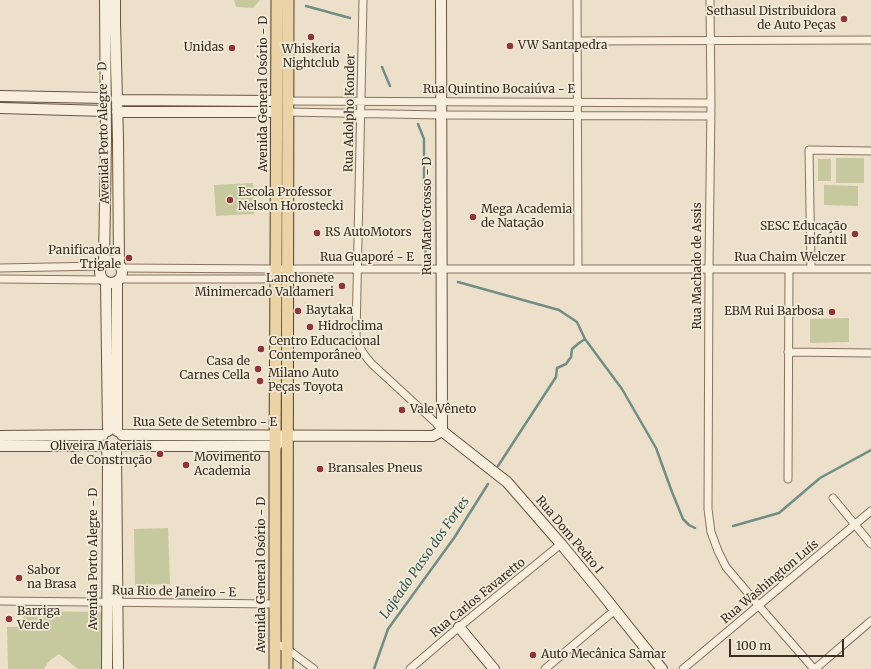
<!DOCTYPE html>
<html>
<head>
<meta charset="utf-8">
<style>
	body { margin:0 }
	#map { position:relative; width:871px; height:669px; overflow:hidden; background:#ece0ca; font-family:Merriweather,serif }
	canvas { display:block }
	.scale { position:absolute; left:729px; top:639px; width:115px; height:18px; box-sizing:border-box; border:2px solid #392c22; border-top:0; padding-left:5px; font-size:12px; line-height:14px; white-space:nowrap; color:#392c22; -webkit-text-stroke:3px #f3ebd9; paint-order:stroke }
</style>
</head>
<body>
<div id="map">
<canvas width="871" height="669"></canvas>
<div class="scale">100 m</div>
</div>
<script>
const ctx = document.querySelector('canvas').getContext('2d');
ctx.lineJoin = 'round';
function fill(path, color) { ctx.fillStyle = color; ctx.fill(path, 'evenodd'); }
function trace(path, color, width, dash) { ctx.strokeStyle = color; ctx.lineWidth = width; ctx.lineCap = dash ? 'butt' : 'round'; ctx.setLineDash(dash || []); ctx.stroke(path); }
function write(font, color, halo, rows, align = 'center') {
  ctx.font = font + ' Merriweather,serif'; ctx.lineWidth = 3.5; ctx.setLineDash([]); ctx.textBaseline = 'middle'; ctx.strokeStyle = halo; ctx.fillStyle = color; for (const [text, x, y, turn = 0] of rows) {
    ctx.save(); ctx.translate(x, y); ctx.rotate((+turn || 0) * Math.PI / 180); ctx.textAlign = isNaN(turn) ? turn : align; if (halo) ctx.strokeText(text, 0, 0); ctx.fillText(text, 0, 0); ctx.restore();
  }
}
fill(new Path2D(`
	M234 0H260L253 8 236 7Z
	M836 158H864V183H836Z
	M818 159H831V181H818Z
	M253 183 254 214 216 216 214 185Z
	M824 185 858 186V206L824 205Z
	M849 318V342L810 343V319Z
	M168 528 170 584 135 585 134 529Z
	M23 611 104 612V669H78L59 654 49 661 44 669H8L7 627H24Z`), '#c6c99e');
trace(new Path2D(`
	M306 6 350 18
	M382 67 390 86
	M418 124 424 139V234L426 256
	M458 282 559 310 577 322 585 339 622 389 656 448 672 492 683 519 689 525 695 528
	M498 466 556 377 557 368 566 364 571 357 572 349 579 343 585 339
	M733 526 779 513 820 478 871 450
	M374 669 388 629 454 538 488 484`), '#718e86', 2.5);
const street = new Path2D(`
	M363 0 356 336C360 349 363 354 372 364L436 423 442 431
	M577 0 578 269
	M710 0 711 103 709 268 708 509 711 532 718 551 726 567 759 606 814 669
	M578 41 871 40
	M287 101 711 103
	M287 112 441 115 711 116
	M0 268 102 266
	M121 268 276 269H871
	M811 269 809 150 871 151
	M0 279 103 280
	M120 279H287
	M788 352 871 353
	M788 479 789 269
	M833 498 871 544
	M0 601 276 604
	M275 643 287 649 314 669
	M410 669 459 627 561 544
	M545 669 615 610
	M683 669 871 511
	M815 669 871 621`);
const secondary = new Path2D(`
	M115 0V23L118 139 119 265
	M441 0 442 431
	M0 96 105 98
	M117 100 277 101
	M0 108 105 111
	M117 112H277
	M100 272a11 11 0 1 1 22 0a11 11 0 1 1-22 0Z
	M104 263 106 139 105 0
	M117 281V431
	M106 282 108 431
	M442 431 498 475 507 482 561 544 603 595 662 669
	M122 435 433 436 442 431
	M0 436 103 435
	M0 446H104
	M121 446H275L282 441
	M107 448 108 463 107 669
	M116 449 118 669
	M459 627 494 669`);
const primary = new Path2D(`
	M275 669V455L276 269 277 0
	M287 669 288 0`);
trace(street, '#877360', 9);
trace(secondary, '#695443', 12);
trace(primary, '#554233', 13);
trace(street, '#f7eedd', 7);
trace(secondary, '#f7eedd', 10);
trace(primary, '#ebd3a6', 11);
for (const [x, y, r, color] of [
	[844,19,4,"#913439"],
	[311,37,4,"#913439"],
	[510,46,4,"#913439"],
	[232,48,4,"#913439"],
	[230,200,4,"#913439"],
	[473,217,4,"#913439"],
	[317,233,4,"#913439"],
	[855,234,4,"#913439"],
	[129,258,4,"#913439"],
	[342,286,4,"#913439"],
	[298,311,4,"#913439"],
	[832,312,4,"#913439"],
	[310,327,4,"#913439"],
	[261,349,4,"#913439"],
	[258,369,4,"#913439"],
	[260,381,4,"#913439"],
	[402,410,4,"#913439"],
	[160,454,4,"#913439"],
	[186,465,4,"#913439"],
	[320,469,4,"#913439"],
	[19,578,4,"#913439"],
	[9,619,4,"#913439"],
	[533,655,4,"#913439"]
]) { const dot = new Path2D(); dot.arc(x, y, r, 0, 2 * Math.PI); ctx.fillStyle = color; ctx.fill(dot); trace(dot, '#f3ebd9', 1.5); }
write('12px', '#392c22', '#f3ebd9', [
	["Sethasul Distribuidora",836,12,"right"],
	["de Auto Peças",836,26,"right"],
	["VW Santapedra",518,46],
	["Unidas",224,48,"right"],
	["Whiskeria",311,50,"center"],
	["Nightclub",311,64,"center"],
	["Escola Professor",238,193],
	["Nelson Horostecki",238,207],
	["Mega Academia",481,210],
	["de Natação",481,224],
	["SESC Educação",847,227,"right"],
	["Infantil",847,241,"right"],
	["RS AutoMotors",325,233],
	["Panificadora",121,251,"right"],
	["Trigale",121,265,"right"],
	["Lanchonete",334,279,"right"],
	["Minimercado Valdameri",334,293,"right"],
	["Baytaka",306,311],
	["EBM Rui Barbosa",824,312,"right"],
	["Hidroclima",318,327],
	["Centro Educacional",269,342],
	["Contemporâneo",269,356],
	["Casa de",250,362,"right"],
	["Carnes Cella",250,376,"right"],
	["Milano Auto",268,374],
	["Peças Toyota",268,388],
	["Vale Vêneto",410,410],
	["Oliveira Materiais",152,447,"right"],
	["de Construção",152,461,"right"],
	["Movimento",194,458],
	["Academia",194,472],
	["Bransales Pneus",328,469],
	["Sabor",27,571],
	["na Brasa",27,585],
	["Barriga",17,612],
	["Verde",17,626],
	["Auto Mecânica Samar",541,655]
], 'left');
write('12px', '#392c22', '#f3ebd9', [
	["Rua Quintino Bocaiúva - E",499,90],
	["Avenida General Osório - D",264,94,-90],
	["Rua Adolpho Konder",350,113,-89],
	["Avenida Porto Alegre - D",104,133,-91],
	["Rua Mato Grosso - D",428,216,-90],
	["Rua Guaporé - E",367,258],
	["Rua Chaim Welczer",790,258],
	["Rua Machado de Assis",698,266,-90],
	["Rua Sete de Setembro - E",205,423],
	["Rua Dom Pedro I",569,535,50],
	["Avenida Porto Alegre - D",94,559,-90],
	["Avenida General Osório - D",262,575,-90],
	["Rua Washington Luís",770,582,-40],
	["Rua Rio de Janeiro - E",174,592,1],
	["Rua Carlos Favaretto",478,598,-39]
]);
write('italic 13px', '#335753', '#f3ebd9', [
	["Lajeado Passo dos Fortes",425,558,-55]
]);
</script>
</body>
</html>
